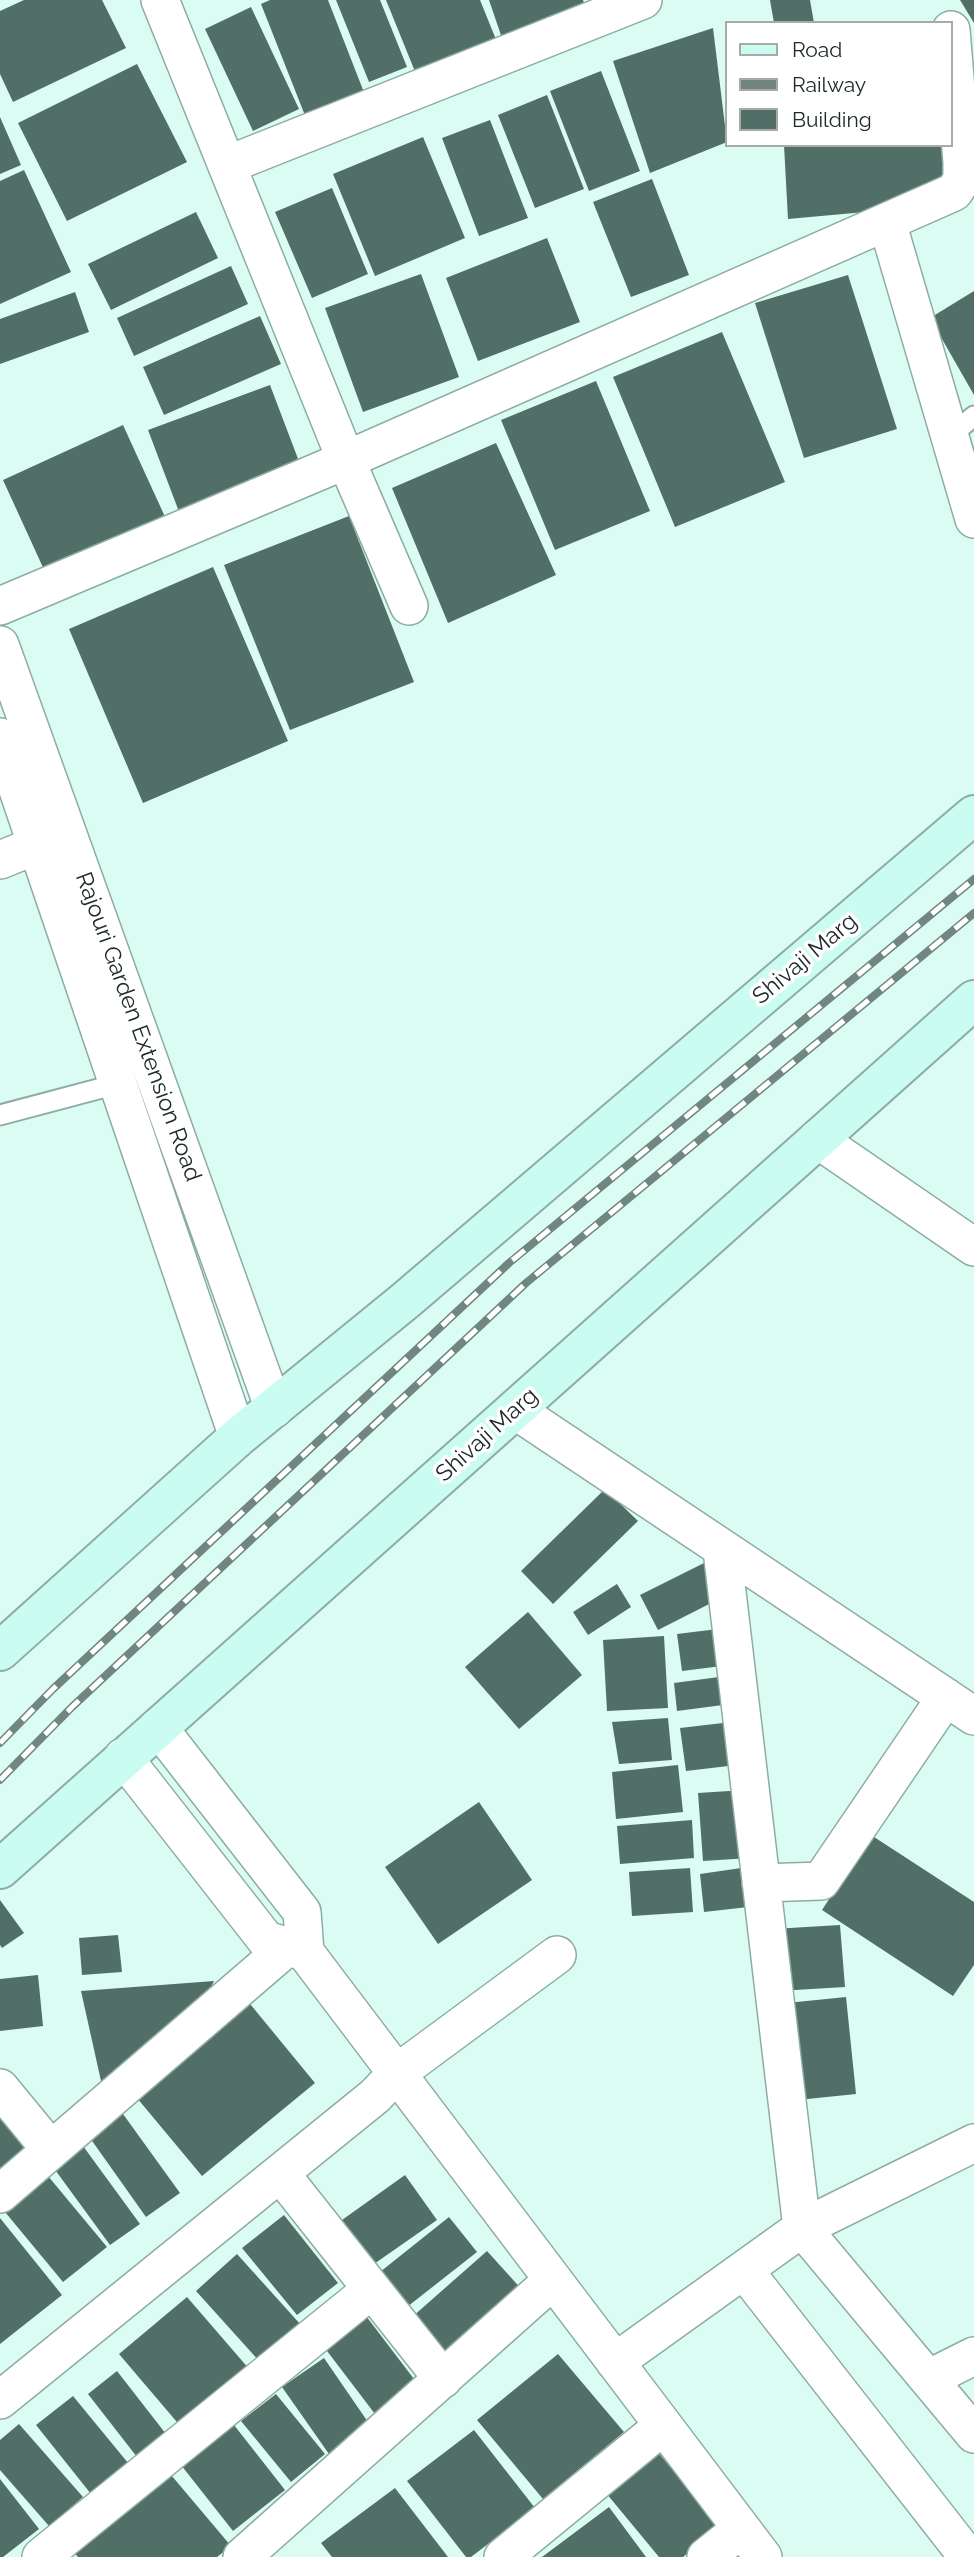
<!DOCTYPE html>
<html>
<head>
<meta charset="utf-8">
<style>
	body { margin:0 }
	#map { position:relative; width:974px; height:2557px; overflow:hidden; background:#dbfcf2; font-family:Raleway,sans-serif }
	canvas { display:block }
	.legend { position:absolute; left:725px; top:21px; width:228px; height:126px; box-sizing:border-box; background:#fff; border:2px solid #a6aba9; margin:0; padding:9px 12px; list-style:none; font-size:21px; color:#202c29 }
	.legend li { display:flex; align-items:center; gap:14px; height:35px }
	.legend b { width:35px; border:2px solid #a6aba9 }
</style>
</head>
<body>
<div id="map">
<canvas width="974" height="2557"></canvas>
<ul class="legend">
<li><b style="height:9px;background:#cafcf2"></b>Road</li>
<li><b style="height:9px;background:#718680"></b>Railway</li>
<li><b style="height:19px;background:#516f66"></b>Building</li>
</ul>
</div>
<script>
const ctx = document.querySelector('canvas').getContext('2d');
ctx.lineJoin = 'round';
function fill(path, color) { ctx.fillStyle = color; ctx.fill(path, 'evenodd'); }
function trace(path, color, width, dash) { ctx.strokeStyle = color; ctx.lineWidth = width; ctx.lineCap = dash ? 'butt' : 'round'; ctx.setLineDash(dash || []); ctx.stroke(path); }
function write(font, color, halo, rows, align = 'center') {
  ctx.font = font + ' Raleway,sans-serif'; ctx.lineWidth = 7; ctx.setLineDash([]); ctx.textBaseline = 'middle'; ctx.strokeStyle = halo; ctx.fillStyle = color; for (const [text, x, y, turn = 0] of rows) {
    ctx.save(); ctx.translate(x, y); ctx.rotate((+turn || 0) * Math.PI / 180); ctx.textAlign = isNaN(turn) ? turn : align; if (halo) ctx.strokeText(text, 0, 0); ctx.fillText(text, 0, 0); ctx.restore();
  }
}
fill(new Path2D(`
	M24 0H102L126 48 13 102 0 74V11Z
	M270 0H328L365 95 306 118 261 4Z
	M336 0H380L407 67 369 82Z
	M386 0H480L497 42 416 74Z
	M489 0H583L588 14 504 44Z
	M770 0H810L814 23H774Z
	M960 0H974V23Z
	M251 7 299 109 253 131 205 29Z
	M713 28 727 142 650 173 613 61Z
	M137 64 187 162 67 221 18 123Z
	M601 71 640 171 589 191 550 91Z
	M547 95 584 189 535 208 498 115Z
	M0 117 21 165 0 174Z
	M490 120 528 218 479 236 442 138Z
	M423 137 465 238 375 276 333 174Z
	M784 145H945L949 182 865 212 788 219Z
	M24 170 71 272 0 304V181Z
	M652 179 689 275 631 297 593 202Z
	M332 188 368 274 312 298 275 212Z
	M196 212 218 258 111 310 88 264Z
	M547 238 580 322 478 361 446 278Z
	M231 266 248 304 134 356 117 318Z
	M421 274 459 377 363 412 325 308Z
	M848 275 897 429 804 458 755 303Z
	M974 291V395L930 318Z
	M75 292 89 332 0 364V319Z
	M260 316 281 364 164 415 143 367Z
	M722 332 785 482 675 527 613 377Z
	M596 381 650 511 555 550 501 420Z
	M270 385 303 472 181 517 148 430Z
	M123 425 166 519 46 574 3 480Z
	M496 443 556 575 448 623 392 488Z
	M349 516 414 682 290 730 224 565Z
	M213 567 288 741 143 803 69 629Z
	M605 1489 638 1521 553 1604 521 1571Z
	M706 1562 723 1597 658 1630 640 1595Z
	M617 1584 631 1607 588 1635 573 1612Z
	M528 1612 582 1675 519 1729 465 1667Z
	M726 1628 730 1665 682 1671 677 1634Z
	M664 1636 668 1708 607 1711 603 1640Z
	M734 1675 738 1703 677 1711 674 1683Z
	M668 1718 672 1760 619 1764 612 1722Z
	M740 1721 745 1764 686 1771 680 1728Z
	M678 1765 683 1812 616 1819 612 1772Z
	M745 1790 750 1858 703 1861 698 1793Z
	M479 1802 532 1880 438 1944 385 1867Z
	M692 1820 694 1858 620 1864 617 1826Z
	M871 1835 974 1902V1965L953 1996 822 1910Z
	M748 1867 757 1906 704 1912 700 1874Z
	M690 1868 693 1912 632 1916 629 1872Z
	M0 1900 24 1933 2 1948 0 1945Z
	M840 1925 845 1987 778 1991 773 1929Z
	M118 1935 122 1972 82 1975 79 1938Z
	M38 1975 43 2026 0 2031V1979Z
	M214 1981 199 2012 103 2090 81 1991Z
	M846 1997 856 2094 788 2101 777 2004Z
	M246 1999 315 2083 202 2176 132 2092Z
	M0 2100 34 2144 0 2170Z
	M123 2114 180 2193 146 2217 90 2138Z
	M83 2146 140 2224 110 2245 53 2167Z
	M405 2175 437 2220 374 2264 342 2220Z
	M48 2176 107 2247 63 2282 5 2212Z
	M284 2215 338 2283 297 2315 242 2248Z
	M449 2217 477 2252 407 2307 380 2272Z
	M0 2218 62 2295 0 2344Z
	M487 2251 525 2293 449 2361 411 2318Z
	M237 2254 301 2325 260 2362 196 2291Z
	M187 2297 250 2370 182 2428 119 2354Z
	M366 2316 417 2383 375 2414 324 2347Z
	M558 2354 624 2432 543 2499 477 2420Z
	M324 2358 370 2425 329 2454 282 2387Z
	M117 2371 173 2443 144 2466 88 2394Z
	M276 2394 325 2454 291 2482 241 2421Z
	M73 2396 133 2469 95 2499 36 2425Z
	M19 2424 83 2497 49 2526 0 2470V2440Z
	M234 2425 285 2490 233 2531 181 2465Z
	M474 2430 535 2508 471 2557H466L407 2481Z
	M657 2451 720 2527 683 2557H659L606 2493Z
	M166 2469 231 2546 217 2557H78L70 2548Z
	M0 2479 39 2529 3 2557H0Z
	M395 2488 448 2557H332L321 2543Z
	M609 2507 646 2557H542Z`), '#516f66');
const service = new Path2D(`
	M950 436 974 416
	M0 1115 117 1084`);
const minor = new Path2D(`
	M160 0 346 460 409 606
	M227 165 643 0
	M887 222 974 519
	M0 606 346 460 954 192 962 180V162L951 30
	M0 645 274 1409
	M0 737 238 1437
	M0 860 37 845
	M817 1139 974 1247
	M515 1410 974 1716
	M722 1550 802 2228 974 2434
	M158 1727 302 1912 305 1952 763 2557
	M123 1757 266 1940 305 1952
	M761 1883 821 1881 946 1697
	M0 2088 51 2150
	M280 2173 443 2379
	M0 2194 286 1948
	M744 2270 968 2557
	M615 2362 802 2228 974 2143
	M928 2379 974 2356
	M0 2400 375 2096 397 2073 557 1955
	M41 2557 371 2290
	M242 2557 553 2280
	M503 2557 663 2426
	M706 2557 741 2529`);
const secondary = new Path2D(`
	M0 1651 238 1437 406 1300 974 815
	M0 1869 974 1000`);
trace(service, '#8daca3', 23);
trace(minor, '#8daca3', 40);
trace(secondary, '#8daca3', 42);
trace(service, '#fff', 19);
trace(minor, '#fff', 37);
trace(secondary, '#cafcf2', 38);
const rail = new Path2D(`
	M0 1743 53 1689 509 1263 974 879
	M0 1780 72 1707 526 1283 974 913`);
trace(rail, '#718680', 8);
trace(rail, '#fff', 5, [16]);
write('23px', '#202c29', '#fff', [
	["Shivaji Marg",805,959,-40],
	["Rajouri Garden Extension Road",138,1027,70],
	["Shivaji Marg",487,1435,-42]
]);
</script>
</body>
</html>
